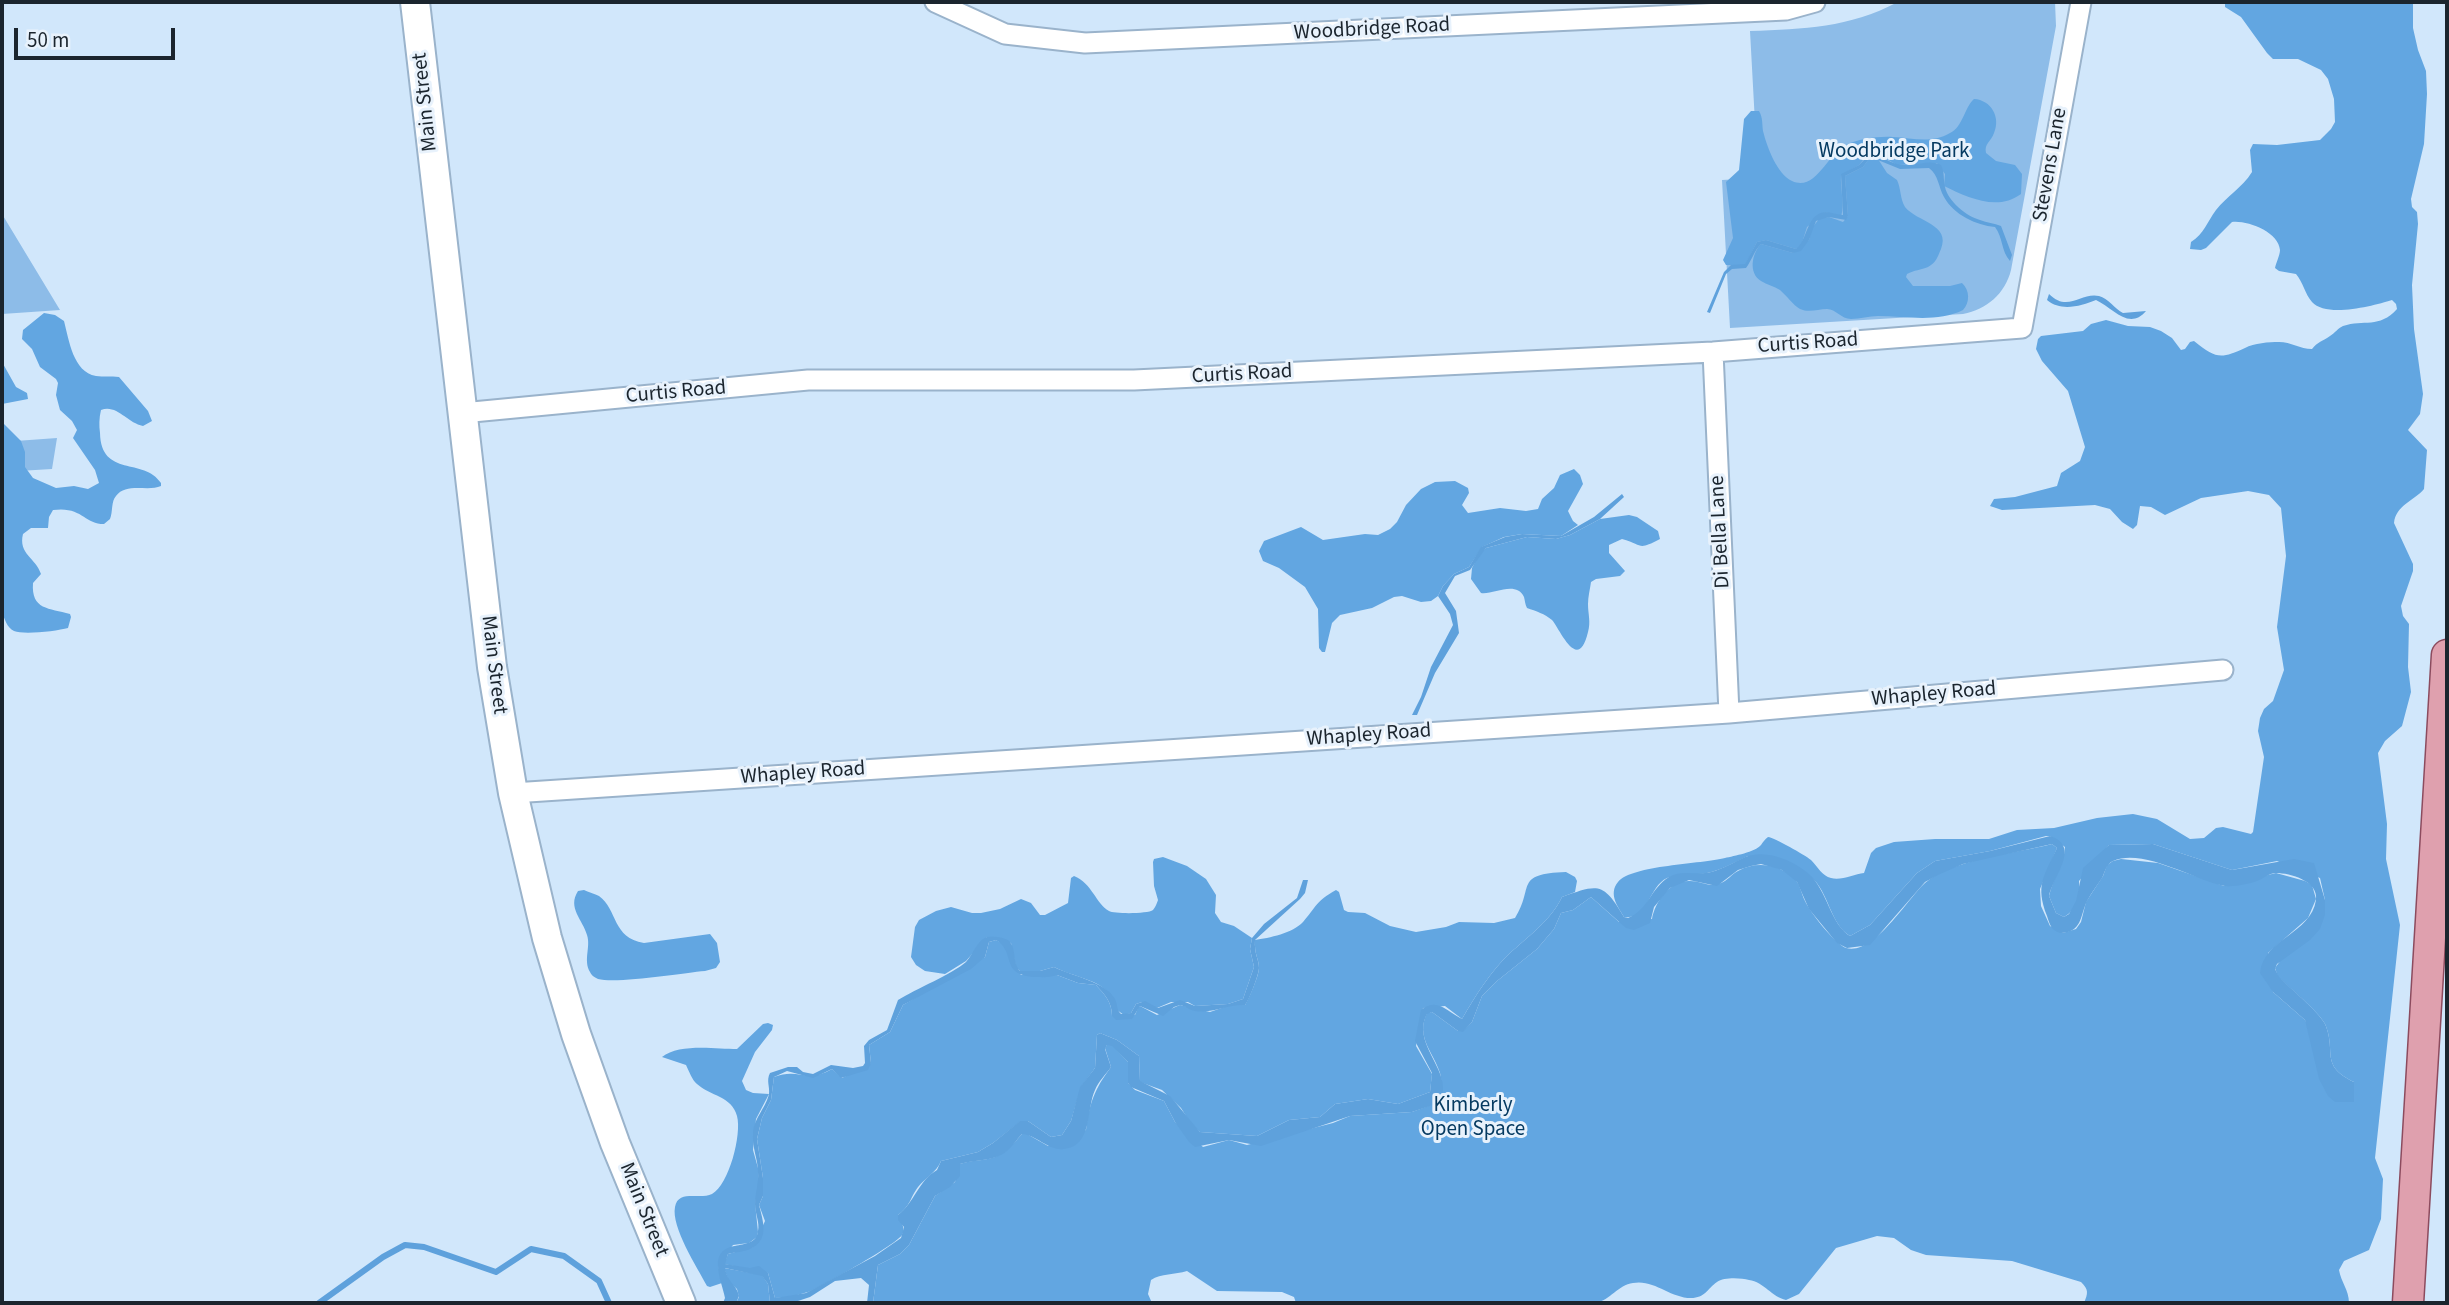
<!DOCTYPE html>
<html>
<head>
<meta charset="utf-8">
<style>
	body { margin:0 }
	#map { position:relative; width:2449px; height:1305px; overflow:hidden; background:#d1e7fb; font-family:"Source Sans 3",sans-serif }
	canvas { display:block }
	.frame { position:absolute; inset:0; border:4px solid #1b252e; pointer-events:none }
	.scale { position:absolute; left:14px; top:28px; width:161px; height:32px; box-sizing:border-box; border:4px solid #1b252e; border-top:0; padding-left:9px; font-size:21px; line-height:24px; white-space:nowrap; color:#1b252e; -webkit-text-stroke:5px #e8f2fc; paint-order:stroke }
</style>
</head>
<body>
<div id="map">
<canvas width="2449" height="1305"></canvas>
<div class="frame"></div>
<div class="scale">50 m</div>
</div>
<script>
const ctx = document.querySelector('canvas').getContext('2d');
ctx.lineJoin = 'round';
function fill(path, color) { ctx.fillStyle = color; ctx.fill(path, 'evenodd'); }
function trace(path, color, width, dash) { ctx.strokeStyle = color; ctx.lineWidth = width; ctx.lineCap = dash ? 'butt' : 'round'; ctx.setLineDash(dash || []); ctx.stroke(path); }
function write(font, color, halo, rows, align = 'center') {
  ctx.font = font + ' "Source Sans 3",sans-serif'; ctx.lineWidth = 6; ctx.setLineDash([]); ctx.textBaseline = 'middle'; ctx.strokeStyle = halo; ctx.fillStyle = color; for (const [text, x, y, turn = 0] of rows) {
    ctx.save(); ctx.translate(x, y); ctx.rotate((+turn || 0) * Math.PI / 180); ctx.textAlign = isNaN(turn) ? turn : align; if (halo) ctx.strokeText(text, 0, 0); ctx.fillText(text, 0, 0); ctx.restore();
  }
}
fill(new Path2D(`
	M1898 2H2055L2056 26 2011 270C2005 294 1987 309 1963 314L1730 328 1722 180 1758 178 1750 31C1805 29 1848 28 1898 2Z
	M2 214 60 310 2 314Z
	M57 438 52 469 2 472V442Z`), '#8dbce8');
fill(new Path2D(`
	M2225 2H2413V28L2418 50 2426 71 2427 94 2424 144 2411 199 2412 207 2417 212 2418 224 2412 285 2414 329 2423 394 2420 414 2408 430 2427 450 2424 489C2414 501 2396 505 2394 523L2413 564V571L2401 606 2403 616 2409 624 2408 667 2411 692 2402 726 2385 741 2378 753 2387 824 2386 859 2400 925 2375 1158 2383 1179 2381 1219 2369 1250 2344 1261 2339 1270C2341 1282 2349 1290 2349 1303H2084C2088 1293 2089 1290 2081 1282L2012 1261 1926 1255 1911 1250 1894 1238 1877 1236 1836 1248 1799 1294 1786 1300C1772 1297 1764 1282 1749 1280 1741 1278 1724 1277 1717 1282 1707 1289 1705 1298 1691 1298 1670 1298 1654 1279 1633 1283 1618 1285 1610 1300 1596 1303H1296L1294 1297 1282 1292 1217 1291 1187 1271C1175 1275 1161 1273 1151 1280L1148 1294 1152 1303H873L878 1265 900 1254 909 1245 935 1196 955 1182 960 1164C971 1160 984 1161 995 1157 1007 1152 1014 1143 1022 1134H1027L1048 1146 1086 1130C1090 1102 1094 1090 1111 1067L1105 1048 1107 1045H1112L1128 1062V1083L1135 1090 1164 1101 1175 1122 1203 1147 1229 1140 1247 1145 1333 1123 1350 1116 1412 1112 1439 1102C1440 1094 1443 1082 1440 1073 1434 1053 1415 1037 1427 1013L1432 1012 1458 1031H1463L1472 1022 1482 996 1497 981 1537 949 1554 929 1561 913 1573 910 1591 897 1619 922 1652 919C1655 902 1670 880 1690 881 1702 881 1709 888 1721 883 1727 881 1732 874 1738 871 1756 861 1777 864 1793 877 1800 883 1801 893 1805 901 1810 912 1835 944 1846 948 1874 956 1908 898 1925 883 1952 859 2018 853 2052 844L2057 848 2040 889 2041 906 2050 926 2063 933 2076 929 2081 922 2086 902 2103 876 2107 865 2113 861 2121 859 2158 863 2224 886 2276 873 2305 881 2312 885 2316 899 2308 918 2268 953 2273 992 2305 1020 2307 1024 2353 1102 2354 1082C2319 1065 2337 1052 2325 1024 2319 1012 2289 987 2278 977L2275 968 2325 900 2320 878 2277 861 2232 870 2153 844 2109 845 2079 881C2080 894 2077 910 2064 917L2056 913 2049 896C2053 878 2064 865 2065 847L2050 836H2046L1990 851 1935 861 1917 873 1870 925 1850 936C1830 924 1829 892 1811 877 1802 869 1762 860 1748 856 1735 862 1721 870 1707 873 1695 875 1678 874 1667 878 1648 887 1649 920 1624 917 1618 907 1608 894 1618 882 1632 865 1702 864 1725 858 1734 856 1755 852 1761 845 1763 842 1765 839 1768 837 1775 838 1805 855 1811 860 1818 867 1822 876 1831 878 1841 881 1854 874 1864 873L1871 853 1876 848 1894 842 1935 839H1989L2017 830 2054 828 2097 818 2133 814 2157 819 2190 839 2204 838 2216 828 2223 827 2251 834 2253 832 2264 757 2258 731 2260 718 2264 709 2273 701 2284 670 2277 627 2286 556 2281 508 2269 495 2248 491 2201 498 2165 515 2151 507 2140 506 2137 525 2133 529 2122 522 2110 509 2095 505 2002 510 1990 506 1994 499 2015 497 2057 486 2061 473 2080 461 2085 447 2068 391 2042 361 2036 349 2038 339 2041 336 2083 331 2091 324 2106 320 2128 326 2150 327 2161 331 2172 338 2181 350 2185 349 2190 342 2194 341C2216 359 2221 359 2245 348 2254 343 2269 342 2279 342 2291 342 2300 349 2312 349 2317 342 2323 341 2330 336 2335 333 2338 328 2343 326 2364 319 2379 329 2397 309L2396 304 2392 300C2373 306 2326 318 2312 302 2305 294 2303 282 2296 274L2279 271 2275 268C2276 263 2280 255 2280 250 2279 232 2247 220 2232 222L2206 248 2201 250 2190 249 2191 242C2204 234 2207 222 2216 210 2227 196 2242 188 2252 172L2250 150 2253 144 2277 145 2320 140 2331 129 2335 122 2334 99 2328 79 2321 70 2298 59H2273L2267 53 2241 17 2225 7Z
	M1974 99C1991 100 2001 117 1994 133 1991 142 1984 143 1986 153L1996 161 2015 165 2022 174 2021 194C1997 212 1967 197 1944 186L1945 174 1937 163 1897 165 1880 155 1868 154 1859 165 1841 175C1840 188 1845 204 1841 217L1825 212 1807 227 1801 246 1796 249 1766 240 1757 242 1745 265H1726L1723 260 1733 238 1726 182 1739 170 1744 119 1751 111H1759C1763 118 1762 124 1763 131 1767 147 1777 174 1792 181 1816 192 1827 154 1846 145 1858 139 1878 136 1893 137 1913 138 1931 144 1950 133 1963 127 1964 108 1974 99Z
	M1873 158 1878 159 1887 173 1897 180C1901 188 1900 199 1905 207 1917 222 1951 224 1941 249 1938 256 1936 263 1928 267 1921 270 1914 270 1907 274L1906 277 1913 286H1950L1962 283C1970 290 1970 303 1963 310 1937 323 1905 316 1878 316 1869 316 1860 319 1851 319 1841 319 1836 309 1827 309 1818 309 1809 313 1800 309 1793 305 1787 296 1780 290 1774 286 1767 285 1761 281 1748 273 1752 253 1761 244L1793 253 1809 240 1812 228 1819 219 1829 217 1843 222 1848 216 1845 176 1863 167 1869 159Z
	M44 313 55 315 64 321C69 340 73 372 96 376 103 377 111 376 119 377L148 411 152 421 143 426C127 423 117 404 101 410 99 418 99 426 100 433 101 478 144 457 161 483V486C148 492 126 482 116 496 111 501 113 512 110 519L104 524C84 524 82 506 53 510L49 517 48 528H31L23 534C18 554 36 558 41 574L33 583C31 610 49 608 70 614L71 617 68 628C57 631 24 635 14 631 7 628 4 618 2 611V422L21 441 25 452V467L33 478 56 488 74 486 88 489 99 483 95 470 73 438 77 430 72 421 60 410 56 395 58 383 56 379 40 367 32 349 22 339 23 330Z
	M2 362 16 387 27 393 28 399 2 404Z
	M1574 469 1580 475 1583 484 1568 511 1573 521 1578 525 1561 536 1522 534 1504 537 1482 547 1469 567 1454 574 1443 586 1438 596 1431 601 1421 602 1402 596 1394 597 1372 608 1340 615 1332 623 1325 652H1322L1319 648 1318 609 1305 587 1279 568 1263 561 1259 551 1264 541 1301 527 1323 540 1365 534 1378 535 1390 529 1397 522 1406 505 1421 489 1435 482 1455 481 1468 488 1469 493 1462 505 1468 513 1500 508 1526 511 1538 509 1542 499 1554 488 1560 475Z
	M1629 515 1637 517 1658 531 1660 539C1637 551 1644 545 1622 539L1609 545V553L1625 571 1620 576 1596 579 1591 582C1590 589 1588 597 1588 604 1588 614 1591 622 1588 632 1578 674 1560 629 1552 620 1545 614 1536 611 1527 608 1525 604 1525 601 1524 597 1516 580 1493 595 1481 593L1471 579 1472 568 1478 556 1486 548 1527 537 1556 539 1570 535 1600 519Z
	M1163 857 1187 866 1206 879 1216 895 1215 913 1221 922 1234 926 1252 938 1250 949 1254 967 1243 999 1228 1004 1195 1006 1188 1002H1171L1157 1008 1142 1002 1136 1004 1131 1013 1124 1015 1117 1010C1111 979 1079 980 1054 967L1040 971H1020L1016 967 1011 943 987 937 966 961 945 974 925 971 916 965 911 957 915 927 919 920 936 911 951 907 972 913H981L1000 909 1021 899 1031 903 1040 915H1045L1068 903 1071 878 1074 876C1092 883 1096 904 1109 911 1114 914 1148 914 1153 910 1155 908 1157 903 1158 900L1154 886 1153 862 1154 859Z
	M1566 872 1575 877 1577 881 1575 892 1562 897C1552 919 1528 937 1510 953 1490 972 1476 995 1462 1019L1445 1006 1423 1008 1416 1046 1432 1074 1430 1092 1398 1104 1368 1099 1335 1104 1320 1117 1289 1120 1257 1136 1200 1132 1191 1124 1181 1108 1162 1090 1140 1082 1139 1056 1117 1040 1100 1033 1097 1035 1095 1068 1081 1087 1071 1121 1062 1135 1051 1137 1028 1121H1021L993 1143 978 1152 941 1161C936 1173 926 1177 918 1187 910 1198 911 1205 898 1215 901 1222 906 1228 902 1235 897 1244 821 1287 808 1292 798 1295 786 1298 775 1298L768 1273 724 1264 728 1254 753 1247 765 1221 759 1205 763 1196V1178L757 1139 762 1118 771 1100 774 1077C799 1067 806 1084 832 1069L842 1078 871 1063 869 1045 890 1032 903 1005 985 957 989 942 996 940 1003 944 1021 975H1057L1078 983 1096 985C1105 995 1112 1002 1112 1016L1135 1015 1138 1008 1140 1006 1157 1015 1180 1005 1210 1012 1233 1004 1245 1005C1249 999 1259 975 1259 968 1259 959 1254 954 1255 940 1269 938 1293 933 1303 922 1316 907 1316 901 1336 890L1339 892 1344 910 1348 912 1365 913 1390 926 1416 932 1446 927 1459 922 1494 923 1515 918C1535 887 1513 874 1566 872Z
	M584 890C588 892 595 894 599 896 618 910 612 938 644 943L710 934 717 943 720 962 716 968 705 971C682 973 617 984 598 979 594 977 591 975 590 972 583 960 591 947 587 935 583 920 567 908 578 891Z
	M768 1023 773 1025 772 1030 755 1052 742 1081 746 1090 753 1093 769 1094 756 1119 753 1150 758 1168 759 1186 755 1203 758 1232 757 1237 749 1243 733 1245 718 1265 722 1283 710 1287 707 1286C697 1267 671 1227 675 1207 678 1189 700 1200 712 1194 729 1185 742 1134 737 1116 732 1096 710 1096 697 1084 692 1080 689 1071 686 1065L662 1057C679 1043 716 1049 737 1049L763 1024Z
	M724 1268 762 1275 768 1284 770 1303H736L739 1297 737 1289 729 1282Z`), '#62a6e1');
fill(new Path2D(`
	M1871 153C1881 155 1888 162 1897 164 1912 168 1927 158 1941 165 1945 173 1943 179 1945 187 1948 201 1966 216 1980 220 1987 223 1994 223 2001 226L2012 255 2010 261C2001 251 2003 237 1995 227 1976 225 1954 215 1944 197 1938 186 1939 176 1929 168L1900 169 1873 158 1869 159 1863 167 1845 176 1848 216 1846 220 1829 217 1816 221 1809 240 1801 251 1793 253 1761 244C1754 251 1752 260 1746 268L1732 269 1726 274 1710 313 1707 312 1724 272 1731 265 1745 264 1757 242 1766 240 1796 249C1808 240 1806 214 1825 212 1831 212 1838 215 1843 215L1841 174 1859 165Z
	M2049 294C2068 313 2081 292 2099 296 2108 298 2115 309 2123 313L2146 311C2129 331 2113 308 2096 300 2081 306 2061 312 2047 300Z
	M1622 494 1624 497 1600 519 1570 535 1556 539 1527 537 1486 548 1470 570 1455 576 1445 593 1456 611 1459 633 1435 673 1417 715H1412L1421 697 1431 667 1453 625 1450 614 1438 596 1443 586 1454 574 1469 567 1481 547 1505 537 1522 534 1561 536 1594 517Z
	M2050 836C2081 846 2054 875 2049 896L2056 913 2064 917 2069 914 2076 901 2083 868 2109 845 2153 844 2232 870 2294 859 2314 863 2325 900V915L2320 929 2310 940 2277 964 2275 969 2279 977C2289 987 2319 1012 2325 1024 2337 1052 2319 1065 2354 1082V1102H2335L2328 1096 2319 1079 2305 1020 2273 992 2260 973C2264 938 2311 934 2316 900 2319 881 2290 873 2276 873 2269 873 2263 879 2257 881 2249 884 2234 887 2225 886 2196 881 2143 847 2113 861 2106 864 2105 872 2102 878 2097 886 2091 893 2087 901 2080 916 2082 933 2060 933 2051 930 2050 925 2047 916 2035 885 2044 876 2057 848L2052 844 1963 864 1938 875 1925 882 1870 945 1847 948 1837 943 1809 909 1797 882 1782 870 1761 864 1751 866 1738 870 1717 886 1689 880 1670 888 1654 907 1650 923 1634 930 1626 928 1591 897 1573 910 1561 913 1554 929 1537 949 1497 981 1482 996 1472 1022 1463 1032 1458 1031 1432 1012 1427 1014C1410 1046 1457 1073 1439 1103L1412 1112 1350 1116 1261 1146 1229 1140 1195 1147 1189 1142 1175 1122 1164 1101 1131 1087 1128 1083V1062L1112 1046 1107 1045 1105 1049 1111 1067C1106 1074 1098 1082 1095 1090 1086 1109 1093 1146 1064 1149 1048 1151 1037 1135 1022 1134 1015 1141 1011 1150 1001 1155 989 1161 973 1160 960 1164V1176L950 1187 935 1196 909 1245 900 1254 878 1265 873 1303H867L869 1285 861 1278 835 1281 810 1297 795 1302 770 1303 768 1284 762 1276 725 1268C727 1282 737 1285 739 1296L736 1303H723L725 1298C723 1288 718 1276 718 1266 717 1235 756 1254 758 1231 760 1222 755 1214 755 1204 755 1193 759 1183 758 1172 758 1159 752 1148 753 1134 753 1119 766 1108 769 1094 770 1086 766 1081 770 1073L788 1067H797L803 1072 813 1074 831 1065 853 1068 863 1066 865 1063 864 1046 869 1040 887 1030 898 1000C916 989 952 974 966 962 973 955 977 940 987 937 993 936 1005 937 1009 941 1017 949 1012 962 1020 971H1040L1054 967C1072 976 1106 982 1115 999 1118 1005 1116 1009 1121 1014L1131 1013 1136 1004 1145 1001 1158 1008 1180 1000 1195 1006 1228 1004 1243 999 1254 967 1250 949 1252 938 1264 924 1297 898 1303 880H1308L1305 893 1300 899 1255 940C1254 954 1259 959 1259 968 1259 974 1249 1001 1245 1005 1228 1004 1212 1014 1195 1011 1189 1010 1186 1006 1180 1005L1174 1007 1163 1016 1140 1006 1132 1019 1116 1020 1112 1016C1112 1002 1105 995 1096 985L1078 983 1057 975C1049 978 1043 977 1034 977 999 974 1017 953 996 940L989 942 985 957 971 969 903 1005 890 1032 869 1045 871 1063 868 1070 841 1078 832 1069 813 1078 787 1071 774 1077 771 1100 762 1118 757 1139 763 1178V1196L759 1205C763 1221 770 1240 750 1249 744 1252 735 1252 728 1254L725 1264 750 1268 759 1266 768 1273 775 1298 806 1293 875 1256 901 1238 904 1227 898 1220V1215C915 1202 918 1181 937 1170L941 1161 978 1152 993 1143 1020 1121H1028L1051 1137 1062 1135 1071 1121 1080 1087 1095 1068 1097 1035 1100 1033 1117 1040 1139 1056 1140 1081 1170 1096 1200 1132 1257 1136 1289 1120 1320 1117 1335 1104 1368 1099 1398 1104 1430 1092 1432 1073 1415 1041 1421 1010C1438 997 1447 1012 1462 1019 1476 995 1490 972 1510 953 1528 937 1552 919 1562 897 1599 884 1603 882 1624 917L1628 918C1649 909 1650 889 1669 877 1682 869 1696 876 1711 872 1723 869 1734 862 1745 857 1767 849 1792 860 1809 874 1827 890 1831 925 1850 936L1870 925 1917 873 1935 861 1990 851Z`), '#5ea1dc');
trace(new Path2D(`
	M319 1303 383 1257 405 1245 424 1247 496 1272 531 1249 564 1256 599 1281 609 1303`), '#5ea1dc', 6);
const minor = new Path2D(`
	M935 2 1005 34 1085 43 1786 10 1815 2
	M1713 352 1729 713
	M462 413 808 380H1134L1713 352 2022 328 2081 2
	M513 793 1729 713 2223 670`);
const secondary = new Path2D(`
	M415 2 492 667 513 793 547 938 576 1034 615 1143 681 1303`);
const primary = new Path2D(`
	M2408 1303 2447 655`);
trace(minor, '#9ab3cb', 23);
trace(secondary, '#9ab3cb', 32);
trace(primary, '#8c4b5e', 33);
trace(minor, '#fff', 19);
trace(secondary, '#fff', 28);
trace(primary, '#dfa0ae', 30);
write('21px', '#1b252e', '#e8f2fc', [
	["Woodbridge Road",1372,30,-3],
	["Main Street",426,102,-96],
	["Stevens Lane",2051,165,-80],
	["Curtis Road",1808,344,-4],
	["Curtis Road",1242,375,-3],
	["Curtis Road",676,393,-5],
	["Di Bella Lane",1721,532,-93],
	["Main Street",493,665,83],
	["Whapley Road",1934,695,-5],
	["Whapley Road",1369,736,-4],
	["Whapley Road",803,774,-4],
	["Main Street",643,1210,68]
]);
write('21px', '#053a61', '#e8f2fc', [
	["Woodbridge Park",1894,152],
	["Kimberly",1473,1106],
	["Open Space",1473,1130]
]);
</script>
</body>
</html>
